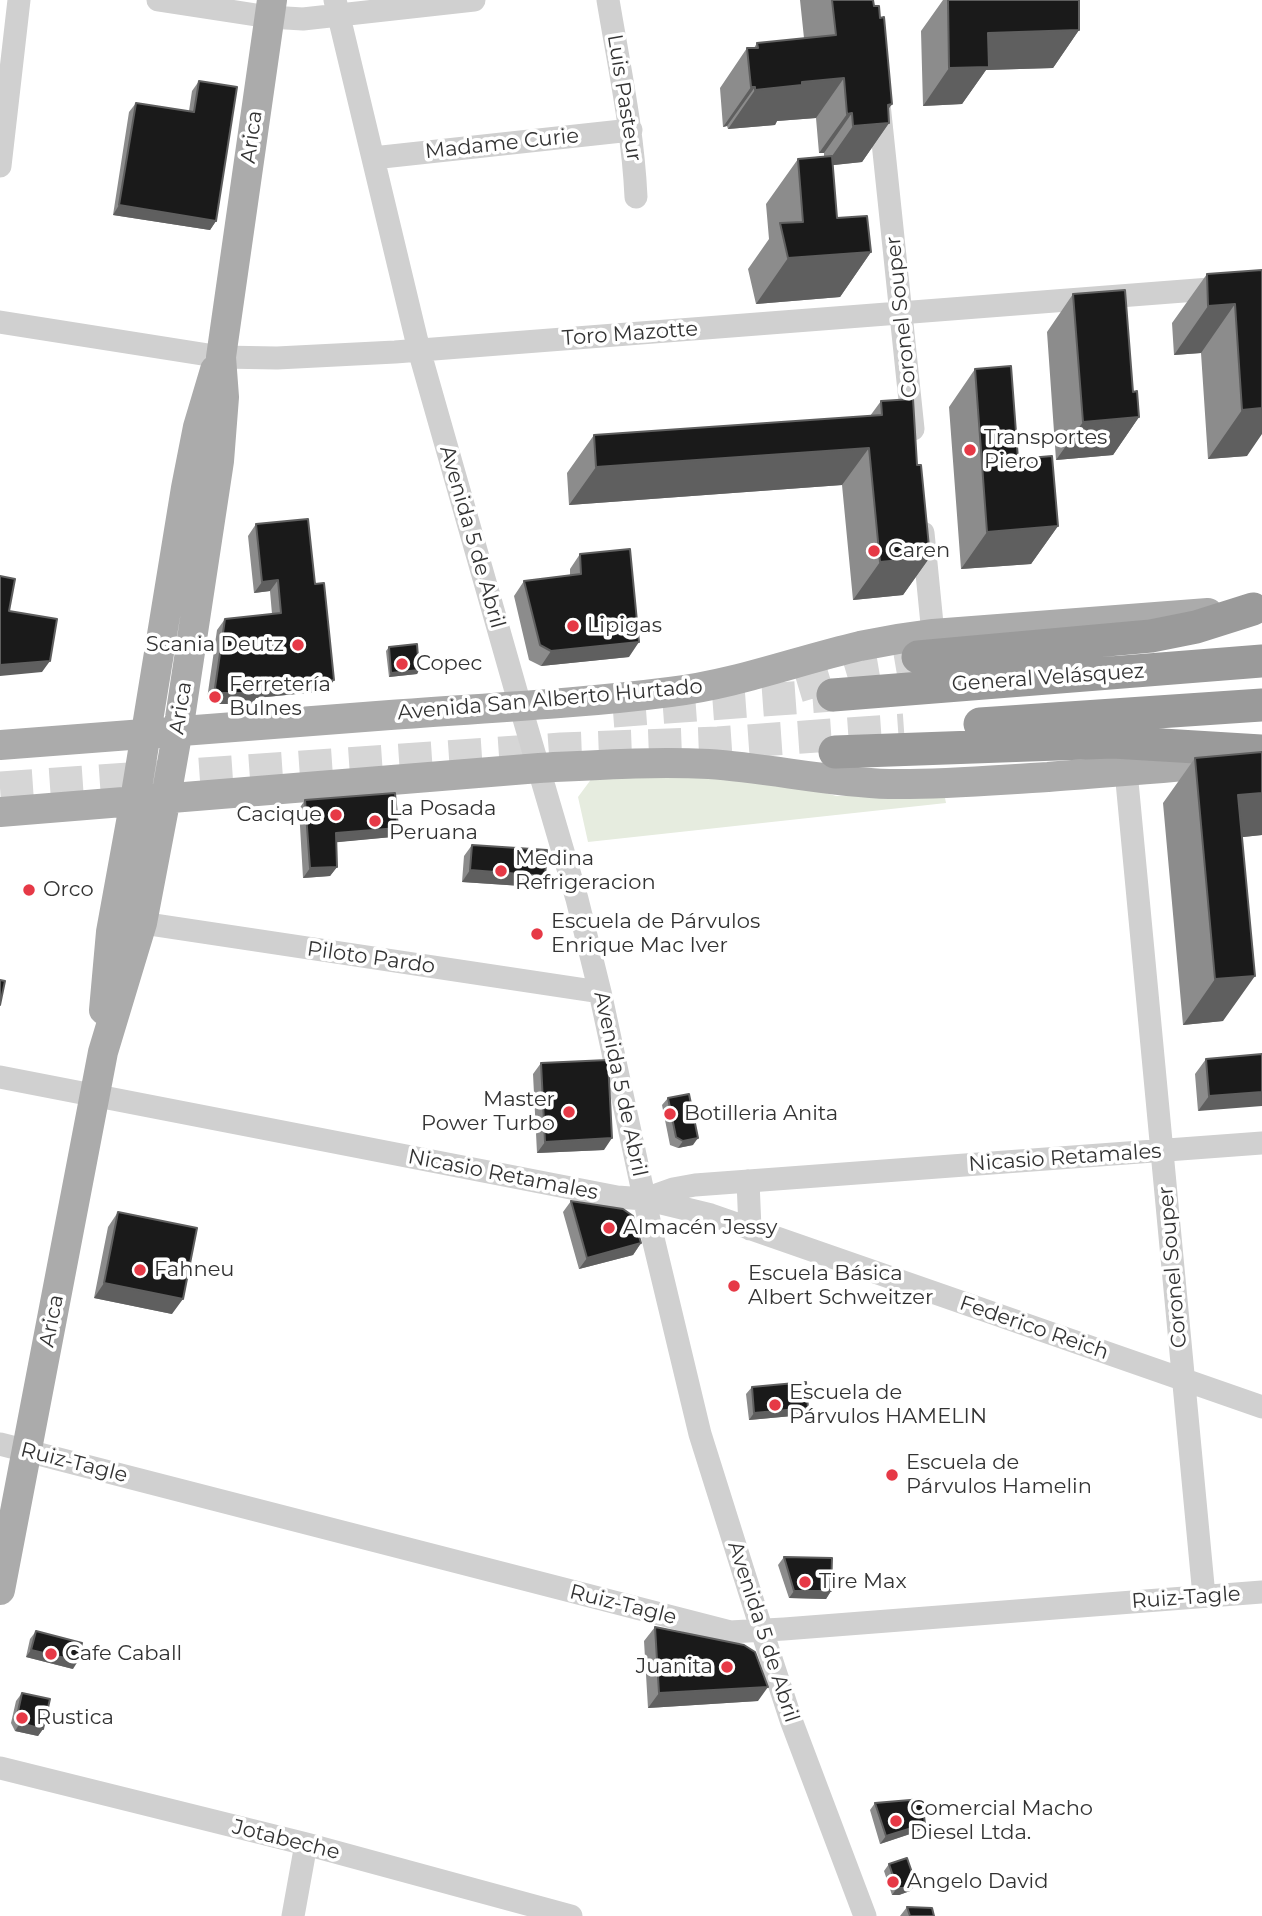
<!DOCTYPE html>
<html>
<head>
<meta charset="utf-8">
<style>
	body { margin:0 }
	canvas { display:block; background:#fff }
</style>
</head>
<body>
<canvas width="1262" height="1916"></canvas>
<script>
const ctx = document.querySelector('canvas').getContext('2d');
ctx.lineJoin = 'round';
function fill(path, color) { ctx.fillStyle = color; ctx.fill(path, 'evenodd'); }
function trace(path, color, width, dash) { ctx.strokeStyle = color; ctx.lineWidth = width; ctx.lineCap = dash ? 'butt' : 'round'; ctx.setLineDash(dash || []); ctx.stroke(path); }
function write(font, color, halo, rows, align = 'center') {
  ctx.font = font + ' Montserrat,sans-serif'; ctx.lineWidth = 7; ctx.setLineDash([]); ctx.textBaseline = 'middle'; ctx.strokeStyle = halo; ctx.fillStyle = color; for (const [text, x, y, turn = 0] of rows) {
    ctx.save(); ctx.translate(x, y); ctx.rotate((+turn || 0) * Math.PI / 180); ctx.textAlign = isNaN(turn) ? turn : align; if (halo) ctx.strokeText(text, 0, 0); ctx.fillText(text, 0, 0); ctx.restore();
  }
}
fill(new Path2D(`
	M645 769 796 784 836 796 944 793 946 803 588 842 578 797 595 774Z`), '#e6ecdf');
trace(new Path2D(`
	M798 686 865 666 918 657
	M613 711 833 695
	M0 788 561 749 718 743 904 730`), '#d6d6d6', 33, [33, 17]);
trace(new Path2D(`
	M158 0 269 17 303 19 474 0
	M335 0 419 350 520 705 577 899 600 992 652 1234 700 1434 762 1631 791 1720 865 1916
	M608 0C619 66 633 131 636 197
	M879 104 913 429
	M373 158 631 130
	M0 166 19 0
	M0 322 221 357 277 358 395 352 1262 285
	M923 533 933 634
	M1126 771 1204 1596
	M142 923 600 992
	M0 1077 617 1197 645 1199 673 1189 695 1185 1262 1143
	M748 1181 750 1229
	M645 1199 711 1215 1262 1407
	M0 1444 730 1632 784 1629 1262 1592
	M0 1768 306 1844 571 1916
	M293 1916 306 1844`), '#d0d0d0', 23);
trace(new Path2D(`
	M0 745C130 734 260 724 390 715 483 708 577 704 670 692 736 684 796 661 860 646 884 641 908 637 933 634L1208 613
	M0 812 539 768C596 765 653 761 709 764 769 768 828 782 889 784 942 785 995 780 1048 777 1108 772 1168 768 1228 762
	M104 1010 111 932 135 800 186 488 198 427 215 370
	M0 1590 103 1052 142 923 166 797 180 718 219 461 224 397 221 357 272 0`), '#ababab', 30);
trace(new Path2D(`
	M918 657 1151 636 1196 627 1253 609
	M833 695 1262 661
	M980 724 1262 705
	M835 752 1113 742 1262 751`), '#9a9a9a', 33);
fill(new Path2D(`
	M800 0H873L889 123 862 162 833 165 837 218 871 252 840 297 756 304 748 269 769 239 766 204 798 159 824 156V153H819L816 118 777 121 775 125 728 129 727 126 723 127 720 88 747 48H754L757 43 804 38Z
	M943 0H1079V30L1053 68 986 70 962 104 923 106 921 31Z
	M199 81 216 221 210 230 113 215 129 112 136 103 189 111 192 91Z
	M1262 270 1247 456 1208 459 1201 353 1174 355 1172 323 1207 274Z
	M1073 294 1133 392 1139 417 1113 455 1056 460 1047 332Z
	M975 369 1018 459 1058 526 1031 564 961 569 949 407Z
	M881 401 917 465 930 557 903 595 853 600 842 485 569 505 567 473 594 435 870 416Z
	M256 524 315 584 334 680 326 691 256 698 252 704H213L207 699 217 630 225 619 272 614 270 591 254 593 248 536Z
	M580 554 629 657 541 666 529 660 514 596 524 581 570 575V569Z
	M389 647 419 670 417 674 389 677 386 651Z
	M1195 758 1262 835 1242 837 1223 1021 1183 1025 1163 803Z
	M305 800 398 828 392 837 336 842 337 867 330 876 303 878 299 809Z
	M472 845 545 876 537 887 462 882 464 856Z
	M1262 1054 1198 1111 1195 1074 1206 1059Z
	M541 1063 604 1150 537 1153 533 1074Z
	M668 1098 693 1145 678 1148 670 1145 662 1105Z
	M571 1201 641 1243 633 1255 579 1269 563 1212Z
	M118 1212 172 1314 94 1298 108 1227Z
	M752 1387 808 1408 803 1415 749 1420 746 1394Z
	M784 1557 831 1591 826 1599 789 1598 778 1565Z
	M655 1627 758 1701 648 1708 644 1641Z
	M36 1631 73 1669 26 1657 30 1639Z
	M22 1693 43 1729 38 1736 15 1731 11 1723 16 1701Z
	M875 1803 919 1831 880 1844 870 1810Z
	M889 1864 916 1884 910 1891 899 1895H892L884 1871Z
	M907 1907 934 1916H900Z`), '#8c8c8c');
fill(new Path2D(`
	M1079 30 1053 68 986 70 962 104 923 106 949 68 988 33Z
	M844 78 816 118 777 121 775 125 728 129 755 90 802 82Z
	M751 87H755L727 126 723 127Z
	M892 104 878 124 889 123 862 162 825 166 853 126 888 105Z
	M852 113 824 153H819L847 114Z
	M119 205 216 221 210 230 113 215Z
	M871 252 840 297 756 304 788 258Z
	M1235 304 1201 353 1174 355 1208 306Z
	M1262 408V434L1247 456 1208 459 1242 410Z
	M1139 417 1113 455 1056 460 1083 422Z
	M869 448 842 485 569 505 596 467Z
	M1058 526 1031 564 961 569 987 532Z
	M930 557 903 595 853 600 880 562Z
	M278 580 270 591 254 593 262 582Z
	M639 642 629 657 541 666 551 651Z
	M50 661 42 672 0 676V665Z
	M419 670 417 674 389 677 391 673Z
	M334 680 326 691 256 698 252 704H213L221 693 260 687Z
	M1262 793V835L1207 841 1238 795Z
	M398 828 392 837 329 843 336 833Z
	M337 867 330 876 303 878 310 868Z
	M470 870 545 876 537 887 462 882Z
	M1255 976 1223 1021 1183 1025 1215 979Z
	M1262 1092V1106L1198 1111 1209 1096Z
	M612 1138 604 1150 537 1153 545 1142Z
	M698 1138 693 1145 678 1148 683 1141Z
	M641 1243 633 1255 579 1269 587 1258Z
	M104 1283 183 1299 172 1314 94 1298Z
	M808 1408 803 1415 749 1420 754 1413Z
	M794 1591H831L826 1599 789 1598Z
	M31 1650 78 1661 73 1669 26 1657Z
	M768 1687 758 1701 648 1708 659 1693Z
	M20 1723 43 1729 38 1736 15 1731Z
	M925 1824 919 1831 880 1844 886 1836Z
	M916 1884 910 1891 899 1895H892L897 1888Z`), '#5f5f5f');
const building = new Path2D(`
	M832 0H873L874 6H879L880 18 884 17 892 104 888 105 889 123 853 126 852 113 847 114 844 78 802 82V85L755 90V87H751L747 48H758L757 43 836 35Z
	M948 0H1079V30L988 33 989 67 949 68Z
	M199 81 237 87 216 221 119 205 136 103 194 112Z
	M832 156 837 218 867 216 871 252 788 258 780 223 803 222 798 159Z
	M1262 270V408L1242 410 1235 304 1208 306 1207 274Z
	M1125 290 1133 392 1137 391 1139 417 1083 422 1073 294Z
	M1011 366 1018 459 1052 456 1058 526 987 532 975 369Z
	M913 399 917 465H921L930 557 880 562 869 448 596 467 594 435 882 415 881 401Z
	M308 519 315 584 324 583 334 680 260 687V693H221L215 688 225 619 281 613 278 580 262 582 256 524Z
	M630 549 639 642 551 651 540 645 524 581 581 574 580 554Z
	M0 576 15 579 9 611 57 619 50 661 0 665Z
	M417 644 419 670 391 673 389 647Z
	M1262 752V793L1238 795 1255 976 1215 979 1195 758Z
	M395 793 398 828 336 833 337 867 310 868 305 800Z
	M472 845 547 850 545 876 470 870Z
	M0 980 5 981 0 1005Z
	M1262 1054V1092L1209 1096 1206 1059Z
	M608 1060 612 1138 545 1142 541 1063Z
	M689 1094 698 1138 683 1141 676 1137 668 1098Z
	M571 1201 623 1209 633 1216 641 1243 587 1258Z
	M118 1212 197 1228 183 1299 104 1283Z
	M806 1382 808 1408 754 1413 752 1387Z
	M784 1557 832 1558 831 1591H794Z
	M655 1627 744 1645 755 1652 768 1687 659 1693Z
	M36 1631 82 1643 78 1661 31 1650Z
	M22 1693 50 1699 43 1729 20 1723 17 1716Z
	M922 1799 925 1824 886 1836 875 1803Z
	M907 1858 916 1884 904 1888H897L889 1864Z
	M907 1907 932 1908 934 1916H910Z`);
fill(building, '#1a1a1a');
trace(building, '#5f5f5f', 2);
for (const [x, y, r, color] of [
	[970,450,7,"#e63946"],
	[874,551,7,"#e63946"],
	[573,626,7,"#e63946"],
	[298,645,7,"#e63946"],
	[402,664,7,"#e63946"],
	[215,697,7,"#e63946"],
	[336,815,7,"#e63946"],
	[375,821,7,"#e63946"],
	[501,871,7,"#e63946"],
	[29,890,7,"#e63946"],
	[537,934,7,"#e63946"],
	[569,1112,7,"#e63946"],
	[670,1114,7,"#e63946"],
	[609,1228,7,"#e63946"],
	[140,1270,7,"#e63946"],
	[734,1286,7,"#e63946"],
	[775,1405,7,"#e63946"],
	[892,1475,7,"#e63946"],
	[805,1582,7,"#e63946"],
	[51,1654,7,"#e63946"],
	[727,1667,7,"#e63946"],
	[22,1718,7,"#e63946"],
	[896,1821,7,"#e63946"],
	[893,1882,7,"#e63946"]
]) { const dot = new Path2D(); dot.arc(x, y, r, 0, 2 * Math.PI); ctx.fillStyle = color; ctx.fill(dot); trace(dot, '#fff', 2.5); }
write('21px', '#333', '#fff', [
	["Luis Pasteur",624,98,81],
	["Arica",252,137,-82],
	["Madame Curie",502,144,-6],
	["Coronel Souper",902,317,-96],
	["Toro Mazotte",630,334,-4],
	["Avenida 5 de Abril",472,537,74],
	["General Velásquez",1048,678,-4],
	["Avenida San Alberto Hurtado",550,700,-5],
	["Arica",181,708,-81],
	["Piloto Pardo",371,958,8],
	["Avenida 5 de Abril",620,1084,78],
	["Nicasio Retamales",1065,1158,-4],
	["Nicasio Retamales",503,1175,11],
	["Coronel Souper",1173,1267,-95],
	["Arica",52,1321,-79],
	["Federico Reich",1034,1328,19],
	["Ruiz-Tagle",74,1463,14],
	["Ruiz-Tagle",1186,1598,-4],
	["Ruiz-Tagle",623,1605,14],
	["Avenida 5 de Abril",763,1632,72],
	["Jotabeche",286,1840,14]
]);
write('21px', '#333', '#fff', [
	["Transportes",984,438],
	["Piero",984,462],
	["Caren",888,551],
	["Lipigas",587,626],
	["Scania Deutz",284,645,"right"],
	["Copec",416,664],
	["Ferretería",229,685],
	["Bulnes",229,709],
	["La Posada",389,809],
	["Peruana",389,833],
	["Cacique",322,815,"right"],
	["Medina",515,859],
	["Refrigeracion",515,883],
	["Orco",43,890],
	["Escuela de Párvulos",551,922],
	["Enrique Mac Iver",551,946],
	["Master",555,1100,"right"],
	["Power Turbo",555,1124,"right"],
	["Botilleria Anita",684,1114],
	["Almacén Jessy",623,1228],
	["Fahneu",154,1270],
	["Escuela Básica",748,1274],
	["Albert Schweitzer",748,1298],
	["Escuela de",789,1393],
	["Párvulos HAMELIN",789,1417],
	["Escuela de",906,1463],
	["Párvulos Hamelin",906,1487],
	["Tire Max",819,1582],
	["Cafe Caball",65,1654],
	["Juanita",713,1667,"right"],
	["Rustica",36,1718],
	["Comercial Macho",910,1809],
	["Diesel Ltda.",910,1833],
	["Angelo David",907,1882]
], 'left');
</script>
</body>
</html>
